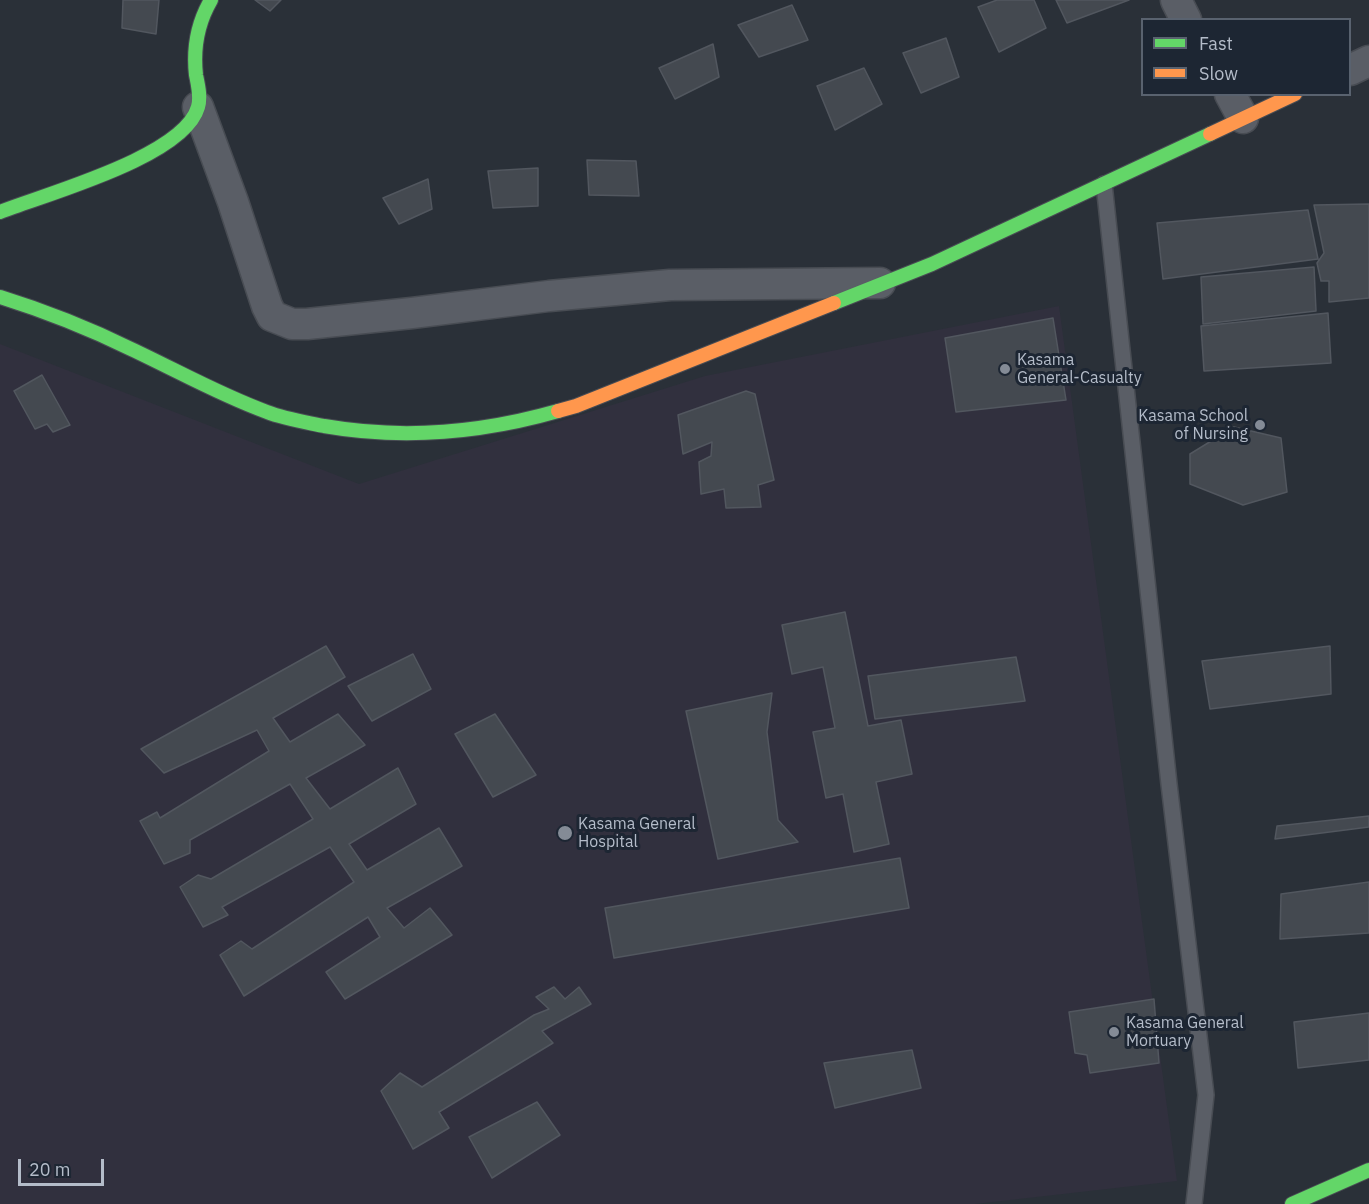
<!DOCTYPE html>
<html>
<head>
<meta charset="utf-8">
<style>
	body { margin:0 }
	#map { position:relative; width:1369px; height:1204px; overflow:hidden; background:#2a3038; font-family:"IBM Plex Sans",sans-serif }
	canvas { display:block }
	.legend { position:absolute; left:1141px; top:18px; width:210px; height:78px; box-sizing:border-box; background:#1d2633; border:2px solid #59626f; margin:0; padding:8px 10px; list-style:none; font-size:18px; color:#b4bcc9 }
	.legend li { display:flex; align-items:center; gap:12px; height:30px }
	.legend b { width:30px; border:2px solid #59626f }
	.scale { position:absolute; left:18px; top:1159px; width:86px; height:27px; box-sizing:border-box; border:3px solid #b4bcc9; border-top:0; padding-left:8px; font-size:18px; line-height:21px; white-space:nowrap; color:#b4bcc9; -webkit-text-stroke:4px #1d2633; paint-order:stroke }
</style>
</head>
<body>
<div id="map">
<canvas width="1369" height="1204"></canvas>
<ul class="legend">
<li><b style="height:8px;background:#63d668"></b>Fast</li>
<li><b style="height:8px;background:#ff974d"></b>Slow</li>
</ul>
<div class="scale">20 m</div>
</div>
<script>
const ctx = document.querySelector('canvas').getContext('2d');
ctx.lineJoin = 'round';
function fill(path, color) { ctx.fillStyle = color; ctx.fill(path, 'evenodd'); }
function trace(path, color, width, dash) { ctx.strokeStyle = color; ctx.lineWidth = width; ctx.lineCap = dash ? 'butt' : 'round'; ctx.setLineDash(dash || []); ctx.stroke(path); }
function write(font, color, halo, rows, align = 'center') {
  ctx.font = font + ' "IBM Plex Sans",sans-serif'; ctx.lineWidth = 6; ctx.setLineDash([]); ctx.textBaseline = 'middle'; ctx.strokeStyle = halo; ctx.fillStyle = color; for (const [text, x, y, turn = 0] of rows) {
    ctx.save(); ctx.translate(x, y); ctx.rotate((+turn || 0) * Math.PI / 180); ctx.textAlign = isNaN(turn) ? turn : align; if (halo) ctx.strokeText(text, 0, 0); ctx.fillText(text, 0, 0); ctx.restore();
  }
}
fill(new Path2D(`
	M1059 306 1177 1181 975 1204H0V344L359 484 705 376Z`), '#31303e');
const building = new Path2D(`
	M123 0H159L156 34 122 28Z
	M255 0H281L270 11Z
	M997 0H1034L1046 28 999 52 978 7Z
	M1056 0H1129L1067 23Z
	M792 5 808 40 759 57 738 25Z
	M946 38 959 77 921 93 903 53Z
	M713 44 719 77 675 99 659 68Z
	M864 68 882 104 835 130 817 86Z
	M587 160 636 161 639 196 589 195Z
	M538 168V206L493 208 488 171Z
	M428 179 432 209 399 224 383 198Z
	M1369 204V298L1329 302V281H1321L1317 263 1324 253 1314 205Z
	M1308 210 1318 259 1163 279 1157 223Z
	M1314 267 1316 311 1203 324 1201 277Z
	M1328 313 1331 363 1204 371 1201 326Z
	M1053 318 1066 400 956 412 945 338Z
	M42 375 70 425 53 432 47 424 35 429 14 391Z
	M746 391 755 394 774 480 758 485 761 507 726 508 724 489 701 494 699 462 711 456 712 442 683 454 678 415Z
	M1234 427 1281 438 1287 492 1243 505 1190 484V454Z
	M845 612 868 726 901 720 912 774 876 782 889 844 854 852 843 794 826 798 813 732 835 728 823 667 792 674 782 625Z
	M326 646 345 677 273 718 290 742 338 714 365 745 306 778 330 809 398 768 416 804 349 844 367 870 439 828 462 866 387 908 404 928 430 908 452 935 345 999 326 972 380 937 368 917 244 996 220 955 241 941 252 949 354 882 330 847 222 907 228 915 203 927 180 887 198 875 211 879 313 819 290 784 190 840V853L164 864 140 821 157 812 160 818 269 751 257 730 164 773 141 749Z
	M1330 646 1331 694 1210 709 1202 661Z
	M413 654 431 689 372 721 348 686Z
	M1016 657 1025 701 875 719 868 676Z
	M772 693 767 732 778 820 798 842 718 859 686 711Z
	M495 714 536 775 493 797 455 734Z
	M1369 816V827L1275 839 1277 826Z
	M900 858 909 908 614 958 605 908Z
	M1369 882V933L1280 939 1281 894Z
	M554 987 565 999 579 987 591 1004 542 1031 553 1043 439 1112 449 1128 413 1149 381 1091 400 1073 422 1087 534 1015 549 1009 536 997Z
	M1154 999 1159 1063 1090 1073 1087 1055 1075 1053 1069 1012Z
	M1369 1013V1060L1298 1068 1294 1022Z
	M912 1050 921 1088 835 1108 824 1063Z
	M537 1102 560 1135 492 1178 469 1137Z`);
fill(building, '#444950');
trace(building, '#52575f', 1.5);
const lane = new Path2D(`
	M1104 184 1169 784 1206 1095 1194 1204`);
const street = new Path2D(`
	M1176 0 1186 20
	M1350 70 1369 61
	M1230 94 1243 118
	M198 107 233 202 267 306 272 316 292 324H307L412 313 549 296 670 285 880 283`);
const fast = new Path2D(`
	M0 212C45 194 184 157 198 107 201 97 198 85 196 75 193 48 197 24 211 0
	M0 297C45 311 88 328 131 349 176 370 220 395 267 412 285 419 305 422 324 426 404 440 481 433 558 411
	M834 303 932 264 1210 134
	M1292 1204 1369 1170`);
const slow = new Path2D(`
	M1210 134 1295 94
	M558 411 576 406 834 303`);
trace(lane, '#484c53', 18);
trace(street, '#484c53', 33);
trace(fast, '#484c53', 16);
trace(slow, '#484c53', 16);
trace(lane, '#5a5e66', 15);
trace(street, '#5a5e66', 30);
trace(fast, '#63d668', 14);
trace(slow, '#ff974d', 14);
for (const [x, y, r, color] of [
	[1005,369,6,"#848b96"],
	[1260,425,6,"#848b96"],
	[565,833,8,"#848b96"],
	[1114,1032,6,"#848b96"]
]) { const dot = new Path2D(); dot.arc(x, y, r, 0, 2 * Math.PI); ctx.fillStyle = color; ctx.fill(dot); trace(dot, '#1d2633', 2); }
write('16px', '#b4bcc9', '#1d2633', [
	["Kasama",1017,360],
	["General-Casualty",1017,378],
	["Kasama School",1248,416,"right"],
	["of Nursing",1248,434,"right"],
	["Kasama General",578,824],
	["Hospital",578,842],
	["Kasama General",1126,1023],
	["Mortuary",1126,1041]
], 'left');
</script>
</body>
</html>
